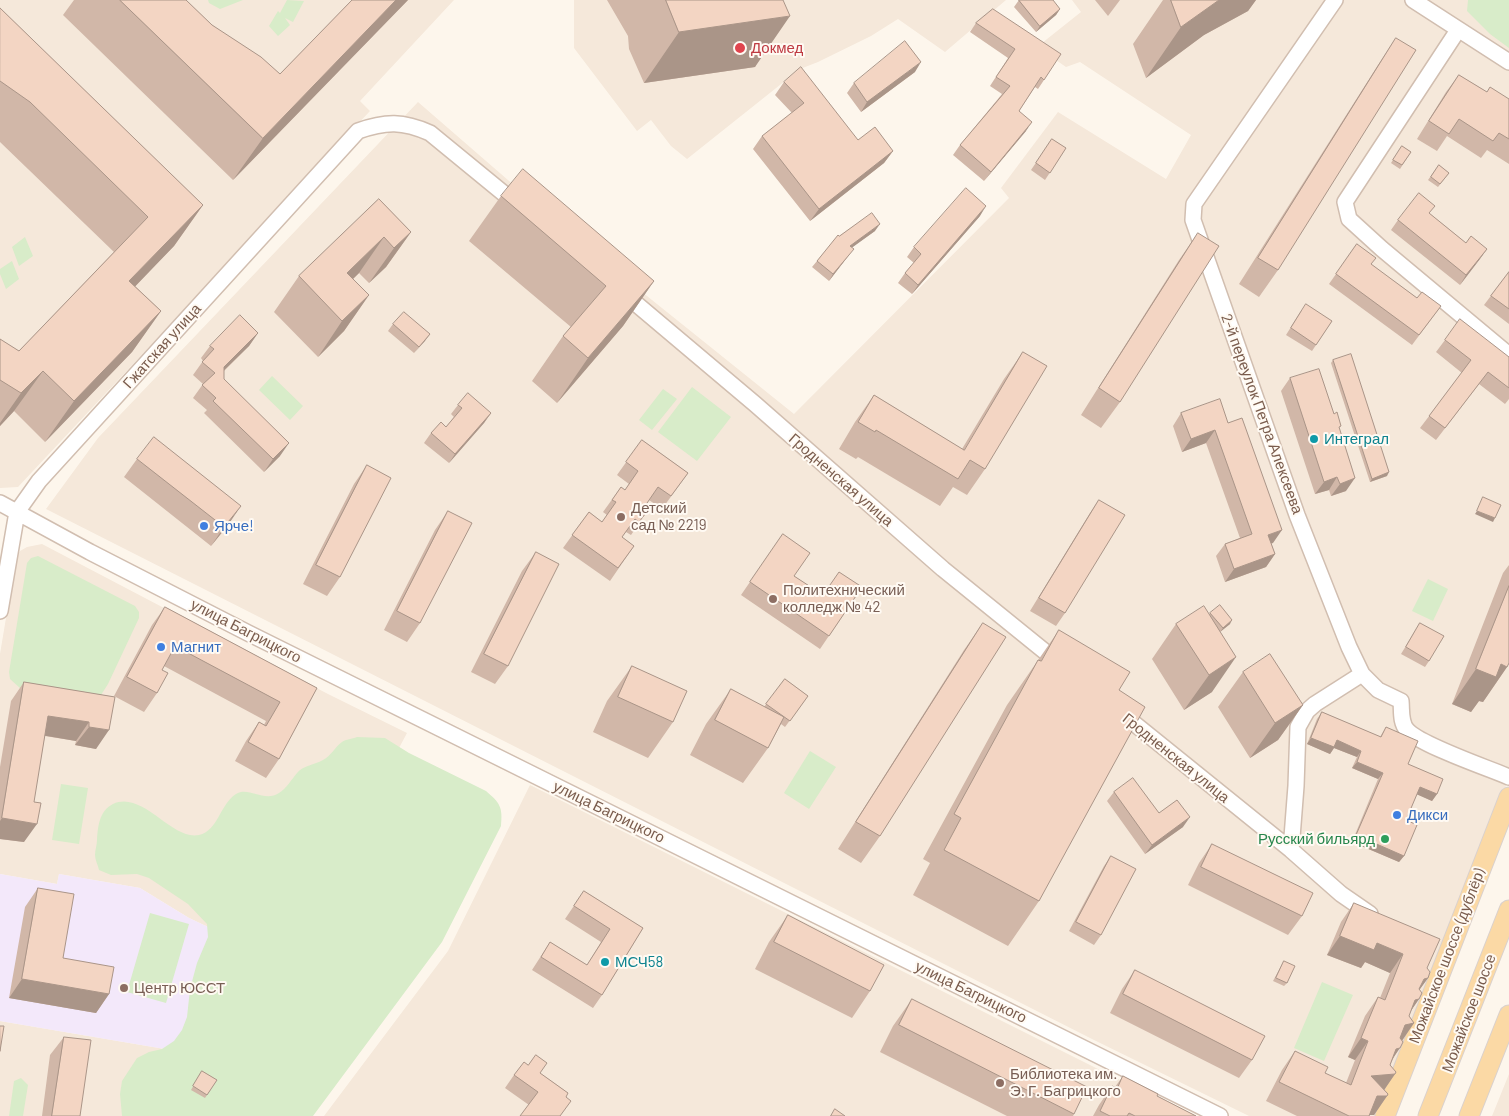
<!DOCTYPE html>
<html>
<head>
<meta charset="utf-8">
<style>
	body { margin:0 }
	canvas { display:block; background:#fdf6ec }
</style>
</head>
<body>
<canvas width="1509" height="1116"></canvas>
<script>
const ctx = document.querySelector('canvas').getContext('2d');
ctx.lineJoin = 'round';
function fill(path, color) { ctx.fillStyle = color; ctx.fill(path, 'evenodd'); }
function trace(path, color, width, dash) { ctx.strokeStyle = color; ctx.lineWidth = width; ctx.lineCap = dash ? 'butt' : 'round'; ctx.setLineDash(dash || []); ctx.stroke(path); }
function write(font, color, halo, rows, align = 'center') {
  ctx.font = font + ' Barlow,sans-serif'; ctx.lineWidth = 4; ctx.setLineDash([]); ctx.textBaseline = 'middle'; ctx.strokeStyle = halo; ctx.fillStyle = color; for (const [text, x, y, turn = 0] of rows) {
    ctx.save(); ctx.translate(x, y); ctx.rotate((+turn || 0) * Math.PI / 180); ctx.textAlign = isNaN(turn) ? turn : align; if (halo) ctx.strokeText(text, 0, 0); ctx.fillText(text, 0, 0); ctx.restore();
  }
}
fill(new Path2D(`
	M0 0H454L360 101 370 111 18 487 0 488Z
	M574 0H1006L945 52 898 19 871 36 818 62 800 69 687 159 671 146 651 120 637 131 574 48Z
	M1072 0H1509V778L1377 1116H1249L1094 1040 46 509 98 438 418 102 576 239 794 414 1009 198 1001 188 1058 112 1166 179 1191 135 1080 62 1066 67 1037 47 1081 12Z
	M42 544 328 694 407 733 383 778 268 955 189 918 140 888 59 874 57 884 0 874V654L16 558 20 551 27 547Z
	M530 785 1192 1116H324L448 951Z
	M0 1021 206 1056 169 1116H0Z
	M1509 1074V1116H1492Z`), '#f5e8da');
fill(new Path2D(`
	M0 874 57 884 59 874 140 888 189 918 268 955 206 1056 0 1021Z`), '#f3e8fa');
fill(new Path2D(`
	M208 0H243L220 9 209 3Z
	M287 0 304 1 293 22 285 18 290 25 278 36 269 26 278 11 280 13Z
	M1468 0H1509V48L1490 34 1467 11Z
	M25 237 33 256 19 266 12 247Z
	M12 261 19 279 6 289 0 274V269Z
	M272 376 303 406 290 420 259 390Z
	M692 387 731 417 697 461 658 432Z
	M663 389 677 399 652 430 639 420Z
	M38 556 135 606 139 612V618L108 684 101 695 20 688 10 679 9 672 27 563 31 558Z
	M1428 579 1448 589 1433 621 1412 611Z
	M357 737 385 738 409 753 486 791C500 803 503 807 501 826L442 942 313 1116H122L120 1094 122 1081 137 1058 149 1052 162 1049 174 1041 182 1030 187 1017 190 989 197 963 208 937 207 924 188 904 149 878 137 874 111 875 99 870C98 865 95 860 95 855 95 850 97 845 97 840 98 827 99 811 113 804 143 790 172 841 199 835 218 831 220 804 236 794 249 786 264 803 279 793 287 788 291 780 297 773 304 765 314 765 323 760 331 756 335 747 342 742 346 739 352 739 357 737Z
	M810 751 836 767 809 809 784 793Z
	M61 784 88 788 79 844 52 840Z
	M150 913 189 924 166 1003 127 992Z
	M1322 982 1353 995 1324 1061 1294 1048Z
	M21 1078 28 1085 23 1116H9L14 1081Z`), '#d8ecc9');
const minor = new Path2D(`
	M1335 0 1194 204 1193 220 1297 515 1349 647 1362 674 1378 690 1401 701C1402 711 1400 722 1407 730 1420 745 1488 768 1509 777
	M1413 0 1509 62
	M1458 30 1345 202 1349 219 1382 249 1509 355
	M621 291 755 404 943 569 1059 663
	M0 503 90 552 248 633 1220 1116
	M0 611 17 512 39 481 358 131C386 121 403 121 430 133L519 206
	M1120 712 1291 850 1296 786 1298 727 1307 711 1315 704 1362 674
	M1291 850 1341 894 1370 914`);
const major = new Path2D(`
	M1385 1116 1509 797
	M1428 1116 1509 910
	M1469 1116 1509 1015`);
trace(minor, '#d1beb0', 18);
trace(major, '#dad1cd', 21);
trace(minor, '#fff', 15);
trace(major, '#fbd9a5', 19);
fill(new Path2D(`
	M74 0H186L212 25 280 74 352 0H408L233 180 63 15Z
	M607 0H783L755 67 644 83 629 49 628 36Z
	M1019 0 1060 9 1056 15 1036 32 1014 7Z
	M1095 0H1120L1108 16Z
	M1163 0H1256L1248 11 1204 35 1146 78 1133 44Z
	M0 8 203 205 174 246 135 286 161 311 132 352 45 442 14 411 0 426V339L19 351 114 252 0 142Z
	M993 9 1044 80 1038 89 1035 87 1019 111 1026 131 984 181 953 155 960 145 1002 94 990 86 1008 58 970 32 976 23Z
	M1396 38 1278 270 1259 297 1239 284 1378 65Z
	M915 72 861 112 847 93 854 83Z
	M1459 75 1487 92 1509 99V164L1487 150 1481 158 1447 136 1437 151 1417 139 1446 92Z
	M784 82 858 140 893 151 884 163 810 221 753 149 762 136 792 113 775 95Z
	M1052 139 1066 148 1045 180 1031 170Z
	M1402 146 1411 152 1400 169 1391 163Z
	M1439 165 1449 173 1438 187 1428 180Z
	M501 196 654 281 623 326 557 403 532 381 563 336 571 327 469 241Z
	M379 199 411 232 386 267 369 283 359 273 353 279 369 295 344 331 318 357 274 312 299 276Z
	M1429 213 1466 243 1487 249 1460 285 1391 230 1398 220Z
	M980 216 912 294 898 283 905 273 914 263 907 257 914 247Z
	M875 231 852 247 849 255 829 281 812 267 817 261 839 236Z
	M1198 233 1120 402 1101 428 1081 415 1179 260Z
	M1357 244 1371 265 1417 298 1441 306 1412 345 1329 284Z
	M1509 272V324L1484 305Z
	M1301 311 1332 321 1312 351 1286 335Z
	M393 324 430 334 414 353 388 331Z
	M258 333 249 346 224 371V379L280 456 264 472 204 413 207 410 193 398 203 384 193 375 203 361 201 358 210 346Z
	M1445 340 1509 357V399L1505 404 1479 384 1436 440 1420 428 1462 373 1436 352Z
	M1023 352 985 469 967 495 953 487 940 506 858 457 856 459 839 449 855 422 874 395 962 449 1004 379Z
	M1333 360 1387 476 1370 482 1331 363Z
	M1290 378 1334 414 1339 429 1346 491 1331 496 1329 490 1315 494 1281 391Z
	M458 405 491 413 484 423 449 463 424 443 431 433 446 427 454 417 451 414Z
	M1181 413 1228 423 1273 543H1271L1275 554 1266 567 1225 582 1216 556 1225 544 1240 538 1206 443 1182 452 1173 426Z
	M642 440 688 473 662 509 649 500 645 506 640 522 631 535 626 532 622 537 634 546 610 581 563 548 589 512 602 522 607 515 603 512 621 487 625 490 629 484 617 475Z
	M137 459 228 525 211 546 124 477Z
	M367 465 340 577 327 596 303 584 354 484Z
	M1099 500 1065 613 1056 626 1030 611 1090 513Z
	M448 511 420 623 407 642 384 630 435 530Z
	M783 534 794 576 823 595 862 587 820 649 741 595Z
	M536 552 508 666 495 684 471 672 522 571Z
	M1509 565V663L1507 667 1483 702 1479 701 1471 712 1452 704 1503 573Z
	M165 607 317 688 279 759 266 778 235 761 246 741 259 722 264 725 266 721 164 666 162 670 157 693 144 712 114 696 152 625Z
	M1210 613 1230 624 1220 632 1212 692 1184 710 1152 659 1176 624 1209 615Z
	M983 623 880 836 861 863 838 849 964 650Z
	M1420 623 1429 661 1425 667 1401 654Z
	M1059 630 1119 690 1039 901 1008 946 913 895 930 863 923 859 1007 705Z
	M632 666 673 722 648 758 593 732 607 701Z
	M1243 672 1303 705 1278 740 1250 758 1218 707Z
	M785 679 808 696 785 727 781 724 768 748 743 783 690 755 706 724 731 689 764 707Z
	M24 682 115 697 96 749 75 745 76 741 45 736 24 842 0 839V767L11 701Z
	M1322 712 1380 737 1386 727 1408 764 1437 794 1432 801 1417 794 1406 820 1404 856 1399 862 1352 842 1378 779 1352 768 1357 757 1334 748 1330 754 1307 744 1317 719Z
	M1114 792 1159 813 1183 827 1145 854 1107 801Z
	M1212 844 1302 916 1288 935 1188 885 1199 863Z
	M1111 856 1101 935 1094 945 1069 931 1104 866Z
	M38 888 63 958 109 994 96 1013 9 998 25 907Z
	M584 891 643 928 602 995 593 1008 532 970 550 942 587 965 601 942 565 919Z
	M1354 903 1427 968 1428 978 1419 990V999L1410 1012 1409 1016 1414 1023 1402 1041 1390 1065 1395 1074 1384 1090 1387 1096 1374 1115H1370L1369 1116H1297L1266 1101 1282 1070 1295 1051 1325 1073 1346 1083 1355 1060 1348 1057 1365 1016 1378 997 1380 998 1390 973 1365 962 1361 968 1327 955 1341 922Z
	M788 915 870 991 852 1018 755 969 769 942Z
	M1284 961 1287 983 1284 986 1273 981Z
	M1135 970 1252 1060 1239 1078 1110 1013 1122 989Z
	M912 999 1074 1114 1073 1116H1007L880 1052 893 1026Z
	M64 1037 80 1116H42L50 1055Z
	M202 1071 217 1080 205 1098 191 1090Z
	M540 1073 568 1093 529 1105 505 1088 514 1075Z
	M1123 1076 1157 1096 1196 1116H1093L1099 1105 1112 1086 1115 1087Z`), '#d1b7a8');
fill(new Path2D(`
	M396 0H408L233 180 263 138Z
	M1219 0H1256L1248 11 1204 35 1146 78 1181 27Z
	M1060 9 1056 15 1036 32 1040 26Z
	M790 16 755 67 644 83 679 32Z
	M921 62 915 72 861 112 867 102Z
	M1032 122 1026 131 984 181 991 172Z
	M893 151 884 163 810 221 819 209Z
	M203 205 174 246 101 322 129 281Z
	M986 206 980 216 912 294 918 285Z
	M880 224 875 231 846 252 850 246Z
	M411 232 386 267 369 283 394 248Z
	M384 237 359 273 326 305 347 273Z
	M854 249 849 255 829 281 833 274Z
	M1487 249 1480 259 1460 285 1466 275Z
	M654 281 623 326 557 403 588 358Z
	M369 295 344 331 318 357 342 321Z
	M161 311 132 352 45 442 74 401Z
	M258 333 249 346 215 379 224 367Z
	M430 334 425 341 414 353 419 347Z
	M43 371 14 411 0 426V423L21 393Z
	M491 413 484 423 449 463 455 454Z
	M1215 430 1206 443 1182 452 1191 439Z
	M289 443 280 456 264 472 273 459Z
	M1389 472 1387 476 1370 482 1372 479Z
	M1337 477 1329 490 1315 494 1324 482Z
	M1355 478 1346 491 1331 496 1340 484Z
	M241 506 228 525 211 546 224 527Z
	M1477 511 1495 518 1493 522 1475 514Z
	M1282 530 1273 543 1259 548 1268 535Z
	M1275 554 1266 567 1225 582 1234 569Z
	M1232 620 1230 624 1220 632 1223 628Z
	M1236 657 1212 692 1184 710 1209 675Z
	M1501 664 1507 667 1483 702 1479 701 1471 712 1452 704 1476 669Z
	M1303 705 1278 740 1250 758 1275 723Z
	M48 716 89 722 76 741 35 734Z
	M89 727 109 730 96 749 75 745Z
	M1311 738 1337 740 1361 751 1357 757 1334 748 1330 754 1307 744Z
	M1357 762 1383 773 1378 779 1352 768Z
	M1420 787 1437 794 1432 801 1416 794Z
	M1190 817 1183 827 1145 854 1152 845Z
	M2 818 37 824 24 842 0 839V821Z
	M1356 835 1404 856 1399 862 1352 842Z
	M1340 936 1377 943 1403 954 1390 973 1365 962 1361 968 1327 955Z
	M1428 978 1415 996 1424 979Z
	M22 979 109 994 96 1013 9 998Z
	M1419 999 1406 1018 1415 1000Z
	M1414 1023 1401 1042 1392 1044 1405 1025Z
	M1361 1038 1368 1041 1355 1060 1348 1057Z
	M1400 1048 1387 1067 1396 1049Z
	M1395 1074 1382 1093 1371 1076Z
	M1377 1096H1387L1374 1115H1364Z`), '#aa9588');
const building = new Path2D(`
	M120 0H186L212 25 261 57 280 74 352 0H396L263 138Z
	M666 0H783L790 16 679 32Z
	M1019 0H1053L1060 9 1040 26Z
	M1171 0H1219L1181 27Z
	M0 8 203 205 129 281 161 311 74 401 43 371 21 393 0 380V339L19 351 148 217 30 102 0 81Z
	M993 9 1061 54 1044 80 1041 77 1019 111 1032 122 991 172 960 145 1010 86 996 77 1015 49 976 23Z
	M1396 38 1416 50 1278 270 1258 258Z
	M905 41 921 62 867 102 854 83Z
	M801 67 858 140 875 127 893 151 819 209 762 136 804 103 784 82Z
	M1459 75 1487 92 1490 87 1509 99V139L1499 133 1493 141 1459 119 1449 134 1429 121Z
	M1052 139 1066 148 1050 173 1036 163Z
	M1402 146 1411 152 1402 165 1393 160Z
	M1439 165 1449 173 1440 184 1431 177Z
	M523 169 654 281 588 358 563 336 606 286 501 196Z
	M966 188 986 206 918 285 905 273 921 254 914 247Z
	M1419 193 1435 206 1429 213 1466 243 1471 236 1487 249 1466 275 1398 220Z
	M379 199 411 232 394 248 384 237 347 273 369 295 342 321 299 276Z
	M872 213 880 224 850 246 854 249 833 274 817 261 838 235 839 236Z
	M1198 233 1219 246 1120 402 1099 388Z
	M1357 244 1376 258 1371 264 1417 298 1422 292 1441 306 1419 335 1336 274Z
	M1509 272V309L1491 296Z
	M1306 304 1332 321 1316 345 1291 328Z
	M404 312 430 334 419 347 393 324Z
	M240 315 258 333 224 367V379L289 443 273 459 213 401 216 398 202 385 215 373 202 362 214 349 210 346Z
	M1460 319 1509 357V388L1488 372 1445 428 1429 416 1471 360 1445 340Z
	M1023 352 1047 366 985 469 970 460 958 479 876 430 875 432 858 422 874 395 964 450Z
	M1351 354 1389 472 1372 479 1333 360Z
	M1319 369 1334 414 1337 412 1341 426 1339 427 1355 478 1340 484 1337 477 1324 482 1290 378Z
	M468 393 491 413 455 454 431 433 441 422 446 427 462 408 458 405Z
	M1220 399 1228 423 1242 418 1282 530 1268 535 1275 554 1234 569 1225 544 1252 534 1215 430 1191 439 1181 413Z
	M154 437 241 506 224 527 137 459Z
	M642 440 688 473 671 496 658 487 645 506 649 509 639 522 635 519 622 537 634 546 618 568 572 535 589 512 602 522 616 502 612 500 621 487 625 490 638 471 626 462Z
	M367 465 391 478 340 577 316 565Z
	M1483 497 1501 505 1495 518 1477 511Z
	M1099 500 1125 515 1065 613 1039 598Z
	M448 511 472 523 420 623 397 611Z
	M783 534 810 553 794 576 823 595 839 572 862 587 829 636 750 582Z
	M536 552 559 564 508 666 484 654Z
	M1509 586V663L1507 667 1501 664 1496 677 1476 669Z
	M1220 605 1232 620 1223 628 1210 613Z
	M1204 606 1236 657 1209 675 1176 624Z
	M165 607 317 688 279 759 248 742 259 722 266 726 280 702 175 646 162 670 168 673 157 693 127 677Z
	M983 623 1006 637 880 836 856 822Z
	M1420 623 1444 636 1429 661 1406 647Z
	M1059 630 1130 672 1119 690 1145 707 1039 901 944 850 961 818 954 814 1038 660 1041 661Z
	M1270 654 1303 705 1275 723 1243 672Z
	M632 666 687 691 673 722 618 697Z
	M785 679 808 696 790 721 766 704Z
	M24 682 115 697 109 730 89 727V722L48 716 34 802 41 803 37 824 2 818Z
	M731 689 784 717 768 748 715 720Z
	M1322 712 1381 737 1386 727 1418 741 1408 764 1443 779 1437 794 1420 787 1406 820 1417 825 1404 856 1356 835 1383 773 1357 762 1361 751 1337 740 1334 747 1311 738Z
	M1133 778 1159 813 1177 800 1190 817 1152 845 1114 792Z
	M1212 844 1313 893 1302 916 1201 867Z
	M1111 856 1136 869 1101 935 1076 922Z
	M38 888 74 894 63 958 114 967 109 994 22 979Z
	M584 891 643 928 602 995 541 957 550 942 587 965 610 929 574 906Z
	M1354 903 1440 939 1427 968 1430 972 1428 978 1424 979 1419 989 1422 993 1419 999 1415 1000 1409 1016 1414 1023 1405 1025 1400 1038 1403 1042 1400 1048 1396 1049 1390 1065 1396 1072 1395 1074 1371 1076 1388 1094 1387 1096H1377L1369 1116H1349L1279 1082 1295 1051 1328 1067 1325 1073 1351 1085 1368 1041 1361 1038 1378 997 1385 1000 1403 954 1377 943 1374 950 1340 936Z
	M788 915 884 965 870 991 774 942Z
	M1284 961 1295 966 1287 983 1276 978Z
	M1135 970 1265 1036 1252 1060 1123 994Z
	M912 999 1087 1087 1074 1114 899 1025Z
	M0 1026H4L0 1051Z
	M64 1037 91 1040 80 1116H52Z
	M536 1055 547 1063 540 1073 568 1093 566 1097 571 1101 560 1116H520L538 1092 514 1075 524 1062 528 1065Z
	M202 1071 217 1080 207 1095 193 1086Z
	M1123 1076 1158 1094 1157 1096 1196 1116H1135L1129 1113 1127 1116H1110L1100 1111 1112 1086 1117 1088Z
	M835 1109 845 1116H831Z`);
fill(building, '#f3d5c3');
trace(building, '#aa9588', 1);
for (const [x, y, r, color] of [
	[740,48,6,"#e0444e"],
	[1314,439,5,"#0f9aa8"],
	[621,517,5,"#8d6e63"],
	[204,526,5,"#3f7fe0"],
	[773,599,5,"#8d6e63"],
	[161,647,5,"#3f7fe0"],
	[1397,815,5,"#3f7fe0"],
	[1385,839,5,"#2e9e5b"],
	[605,962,5,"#0f9aa8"],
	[124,988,5,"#8d6e63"],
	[1000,1083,5,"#8d6e63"]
]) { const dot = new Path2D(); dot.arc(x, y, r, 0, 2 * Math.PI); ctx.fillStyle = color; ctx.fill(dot); trace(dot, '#fffaf3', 2); }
write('15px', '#be3a42', '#fffaf3', [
	["Докмед",751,48]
], 'left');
write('15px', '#7a5c4d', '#fffaf3', [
	["Гжатская улица",162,346,-48],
	["2-й переулок Петра Алексеева",1262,414,70],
	["Гродненская улица",841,480,41],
	["улица Багрицкого",246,631,27],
	["Гродненская улица",1176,758,39],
	["улица Багрицкого",609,812,26],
	["Можайское шоссе (дублёр)",1447,956,-69],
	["улица Багрицкого",971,992,26],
	["Можайское шоссе",1469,1013,-69]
]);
write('15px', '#0d838f', '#fffaf3', [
	["Интеграл",1324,439],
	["МСЧ58",615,962]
], 'left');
write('15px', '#785e54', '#fffaf3', [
	["Детский",631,508],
	["сад № 2219",631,525],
	["Политехнический",783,590],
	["колледж № 42",783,607],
	["Центр ЮССТ",134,988],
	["Библиотека им.",1010,1074],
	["Э. Г. Багрицкого",1010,1091]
], 'left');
write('15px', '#366cbe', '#fffaf3', [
	["Ярче!",214,526],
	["Магнит",171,647],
	["Дикси",1407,815]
], 'left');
write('15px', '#27864d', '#fffaf3', [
	["Русский бильярд",1375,839]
], 'right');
</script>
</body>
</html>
